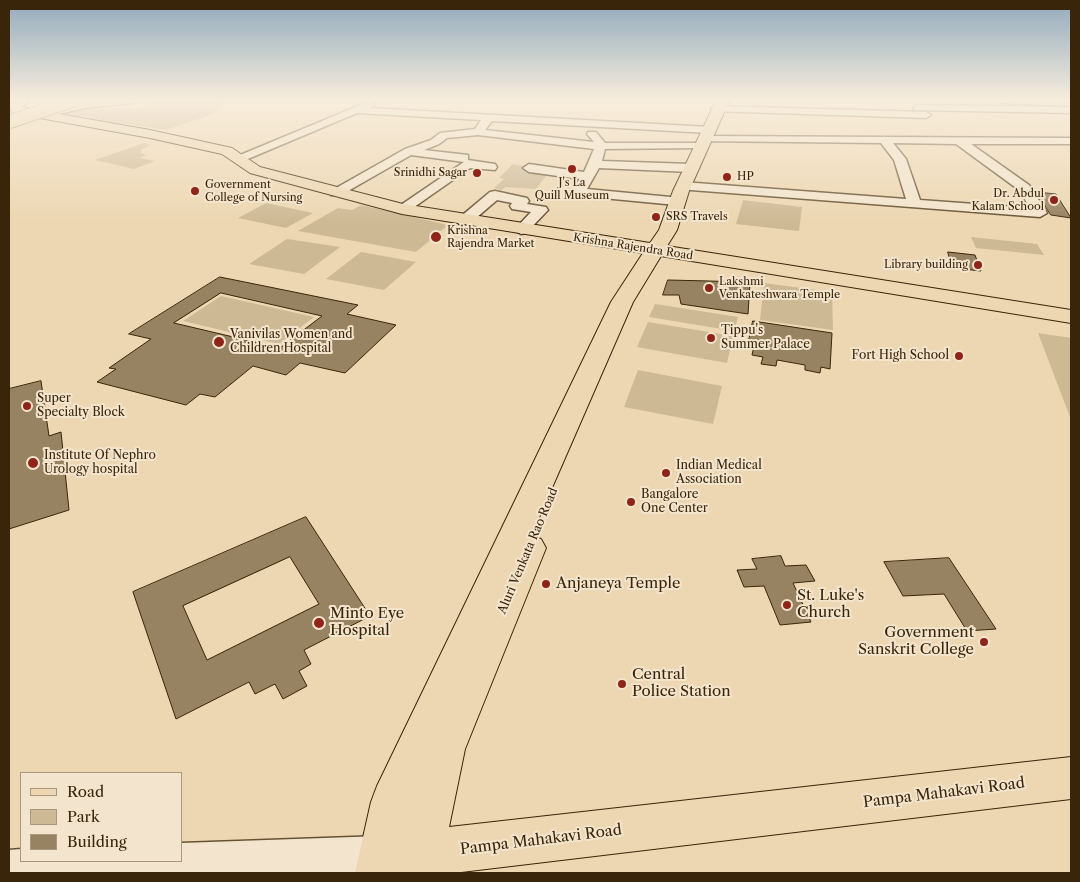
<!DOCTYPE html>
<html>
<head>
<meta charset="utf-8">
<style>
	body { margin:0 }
	#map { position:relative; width:1080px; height:882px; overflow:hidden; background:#edd7b2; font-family:"Libre Caslon Text",serif }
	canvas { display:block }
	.frame { position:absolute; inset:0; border:10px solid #392509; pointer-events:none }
	.legend { position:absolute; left:20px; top:772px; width:162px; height:90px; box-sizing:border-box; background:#f3e5cd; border:1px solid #a9987f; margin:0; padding:6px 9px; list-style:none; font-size:15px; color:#392509 }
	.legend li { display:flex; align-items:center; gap:10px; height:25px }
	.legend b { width:25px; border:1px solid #a9987f }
</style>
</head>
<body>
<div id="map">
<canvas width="1080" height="882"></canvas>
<div class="frame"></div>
<ul class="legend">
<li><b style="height:6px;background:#edd7b2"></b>Road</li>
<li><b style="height:14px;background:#ceb995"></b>Park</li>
<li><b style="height:14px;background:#978261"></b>Building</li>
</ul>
</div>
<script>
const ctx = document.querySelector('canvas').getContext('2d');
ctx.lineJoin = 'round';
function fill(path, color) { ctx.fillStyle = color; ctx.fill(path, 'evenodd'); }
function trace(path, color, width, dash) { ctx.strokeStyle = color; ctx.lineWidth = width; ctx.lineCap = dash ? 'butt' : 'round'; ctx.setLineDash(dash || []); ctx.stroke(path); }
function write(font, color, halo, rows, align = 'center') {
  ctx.font = font + ' "Libre Caslon Text",serif'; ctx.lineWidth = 4; ctx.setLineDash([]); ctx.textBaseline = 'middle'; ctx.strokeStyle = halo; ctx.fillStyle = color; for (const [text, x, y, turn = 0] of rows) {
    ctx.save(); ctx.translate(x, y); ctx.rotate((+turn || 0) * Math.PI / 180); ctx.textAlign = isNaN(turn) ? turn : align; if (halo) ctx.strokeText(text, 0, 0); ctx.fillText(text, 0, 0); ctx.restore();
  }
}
fill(new Path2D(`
	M159 99H224L223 107 211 115 165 130 65 114 82 108 140 109Z
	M144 143 150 145 141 150V153L146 155 140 158 155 161 134 169 95 160Z
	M513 164 549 172 536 189 506 187 501 190 494 188 504 179 499 178Z
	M743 200 802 207 799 231 736 224Z
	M266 203 313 213 286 228 238 218Z
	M361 205 448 225 416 252 298 231 338 208 352 210Z
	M971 237 1037 244 1044 255 976 248Z
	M287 239 340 247 304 274 249 264Z
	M361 252 416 262 384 290 326 279Z
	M764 283 832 292 833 330 760 320Z
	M221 296 314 317 279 344 183 321Z
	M655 304 738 317 734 331 649 317Z
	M648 322 733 336 727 363 637 347Z
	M1038 333 1071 338V417H1070Z
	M638 370 722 386 713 424 624 407Z`), '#ceb995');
const building = new Path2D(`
	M1037 192 1056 194 1071 218 1051 215Z
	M948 252 975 255 981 271 953 268Z
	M220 277 358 305 347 314 396 325 345 373 300 363 286 375 253 366 215 397 200 394 186 405 97 382 116 369 109 368 151 339 129 334ZM221 293 322 316 280 348 174 323Z
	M668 280 750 282 748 314 681 304 679 295H663Z
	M753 321 832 333 830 369 821 367 820 373 805 370V365L777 360 776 366 761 364 763 357 752 355 754 346 748 345Z
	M41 381 49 436 61 432 69 510 9 529V389Z
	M306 517 370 616 304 650 311 664 299 671 307 686 283 699 275 684 255 694 249 682 176 719 133 592ZM290 557 319 604 207 660 183 606Z
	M781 556 785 566 806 565 815 581 793 583 811 622 780 625 764 586 744 587 737 570 757 569 752 559Z
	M949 558 996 629 967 631 944 594 903 596 884 562Z`);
fill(building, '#978261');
trace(building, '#392509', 1);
const minor = new Path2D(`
	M370 101 375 104 370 108 709 127 714 130 709 133 492 121 485 130 594 142 587 134 588 132H596L605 143H705L707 145 701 148 605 149 602 161 691 164 697 168 691 172 599 168 587 189 681 198 683 201 681 204 676 205 582 196 577 195 573 189 580 179 529 172 523 168 529 164 584 172 594 149 478 135 447 138 439 144 424 150 468 155V160L495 164 497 167 495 170 470 168 407 212 402 213 395 209 464 162 411 155 341 195H331L329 192 405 149 431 140 440 133 475 129 481 120 357 113 243 161 239 162 233 158Z
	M918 105 1071 107V113L914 110 913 108Z
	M716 106 926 112 931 115 926 118 712 111 711 109Z
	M705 136 1071 138V144H971L1029 185 1047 213 1040 217 678 189 677 186 678 183 683 182 906 199 894 160 881 143 701 141V137ZM893 143 956 144 1019 190 1030 208 920 200 906 159Z
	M495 191 527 198 529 201 527 204 546 207 548 210 526 233 521 234 514 230 531 212 512 209 510 206 512 203 497 200 469 224H459L457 221 459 218 490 192Z
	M381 836 394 842 400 855 394 868 383 873H9V850L21 849V861H181V843Z`);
const major = new Path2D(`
	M17 99H31L22 107 43 111 86 100 141 99 135 103 86 108 59 114 150 130 232 148 260 167 403 204 650 243 659 230 673 191 713 107 718 99H730L689 191 677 230 667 246 1071 310V323L661 256 633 302 531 536 541 539 546 548 465 749 449 827 1071 757V799L453 873H355L371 802 377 786 611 302 643 253 402 214 250 173 222 154 150 138 12 113 10 105Z
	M995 99H1071V106L1001 103Z`);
trace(minor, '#665233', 3);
trace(major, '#392509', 2);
fill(minor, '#f3e5cd');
fill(major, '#edd7b2');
const highwayBridge = new Path2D(`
	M9 122 77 99`);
trace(highwayBridge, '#392509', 14, []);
trace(highwayBridge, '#edd7b2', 13);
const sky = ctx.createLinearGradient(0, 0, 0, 222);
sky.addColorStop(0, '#91aabc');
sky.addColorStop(0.45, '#f7eddc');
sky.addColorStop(1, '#f7eddc00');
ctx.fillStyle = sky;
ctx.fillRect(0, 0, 1080, 222);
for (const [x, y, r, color] of [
	[572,169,5,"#8f2418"],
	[477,173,5,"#8f2418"],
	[727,177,5,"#8f2418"],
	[195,191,5,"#8f2418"],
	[1054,200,5,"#8f2418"],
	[656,217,5,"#8f2418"],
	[436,237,6,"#8f2418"],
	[978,265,5,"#8f2418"],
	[709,288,5,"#8f2418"],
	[711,338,5,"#8f2418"],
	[219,342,6,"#8f2418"],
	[959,356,5,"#8f2418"],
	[27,406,5,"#8f2418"],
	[33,463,6,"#8f2418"],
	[666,473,5,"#8f2418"],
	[631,502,5,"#8f2418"],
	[546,584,5,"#8f2418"],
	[787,605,5,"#8f2418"],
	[319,623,6,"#8f2418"],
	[984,642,5,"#8f2418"],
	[622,684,5,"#8f2418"]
]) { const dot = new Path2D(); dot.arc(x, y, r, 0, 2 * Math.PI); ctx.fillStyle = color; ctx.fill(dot); trace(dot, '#f3e5cd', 2); }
write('11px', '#392509', '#f3e5cd', [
	["Srinidhi Sagar",467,173,"right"],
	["HP",737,177],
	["J's La",572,183,"center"],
	["Quill Museum",572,196,"center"],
	["Government",205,185],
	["College of Nursing",205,198],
	["Dr. Abdul",1044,194,"right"],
	["Kalam School",1044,207,"right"],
	["SRS Travels",666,217],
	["Krishna",447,231],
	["Rajendra Market",447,244],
	["Library building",968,265,"right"],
	["Lakshmi",719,282],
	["Venkateshwara Temple",719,295]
], 'left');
write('11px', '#392509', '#f3e5cd', [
	["Krishna Rajendra Road",633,247,9]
]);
write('12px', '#392509', '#f3e5cd', [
	["Tippu's",721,331],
	["Summer Palace",721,345],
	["Vanivilas Women and",230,335],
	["Children Hospital",230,349],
	["Fort High School",949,356,"right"],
	["Super",37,399],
	["Specialty Block",37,413],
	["Institute Of Nephro",44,456],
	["Urology hospital",44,470],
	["Indian Medical",676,466],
	["Association",676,480],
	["Bangalore",641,495],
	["One Center",641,509]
], 'left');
write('12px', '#392509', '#f3e5cd', [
	["Aluri Venkata Rao Road",528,551,-67]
]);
write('15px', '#392509', '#f3e5cd', [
	["Anjaneya Temple",556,584],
	["St. Luke's",797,596],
	["Church",797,613],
	["Minto Eye",330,614],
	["Hospital",330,631],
	["Government",974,633,"right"],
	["Sanskrit College",974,650,"right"],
	["Central",632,675],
	["Police Station",632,692]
], 'left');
write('15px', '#392509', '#f3e5cd', [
	["Pampa Mahakavi Road",944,793,-7],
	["Pampa Mahakavi Road",541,840,-7]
]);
</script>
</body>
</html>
